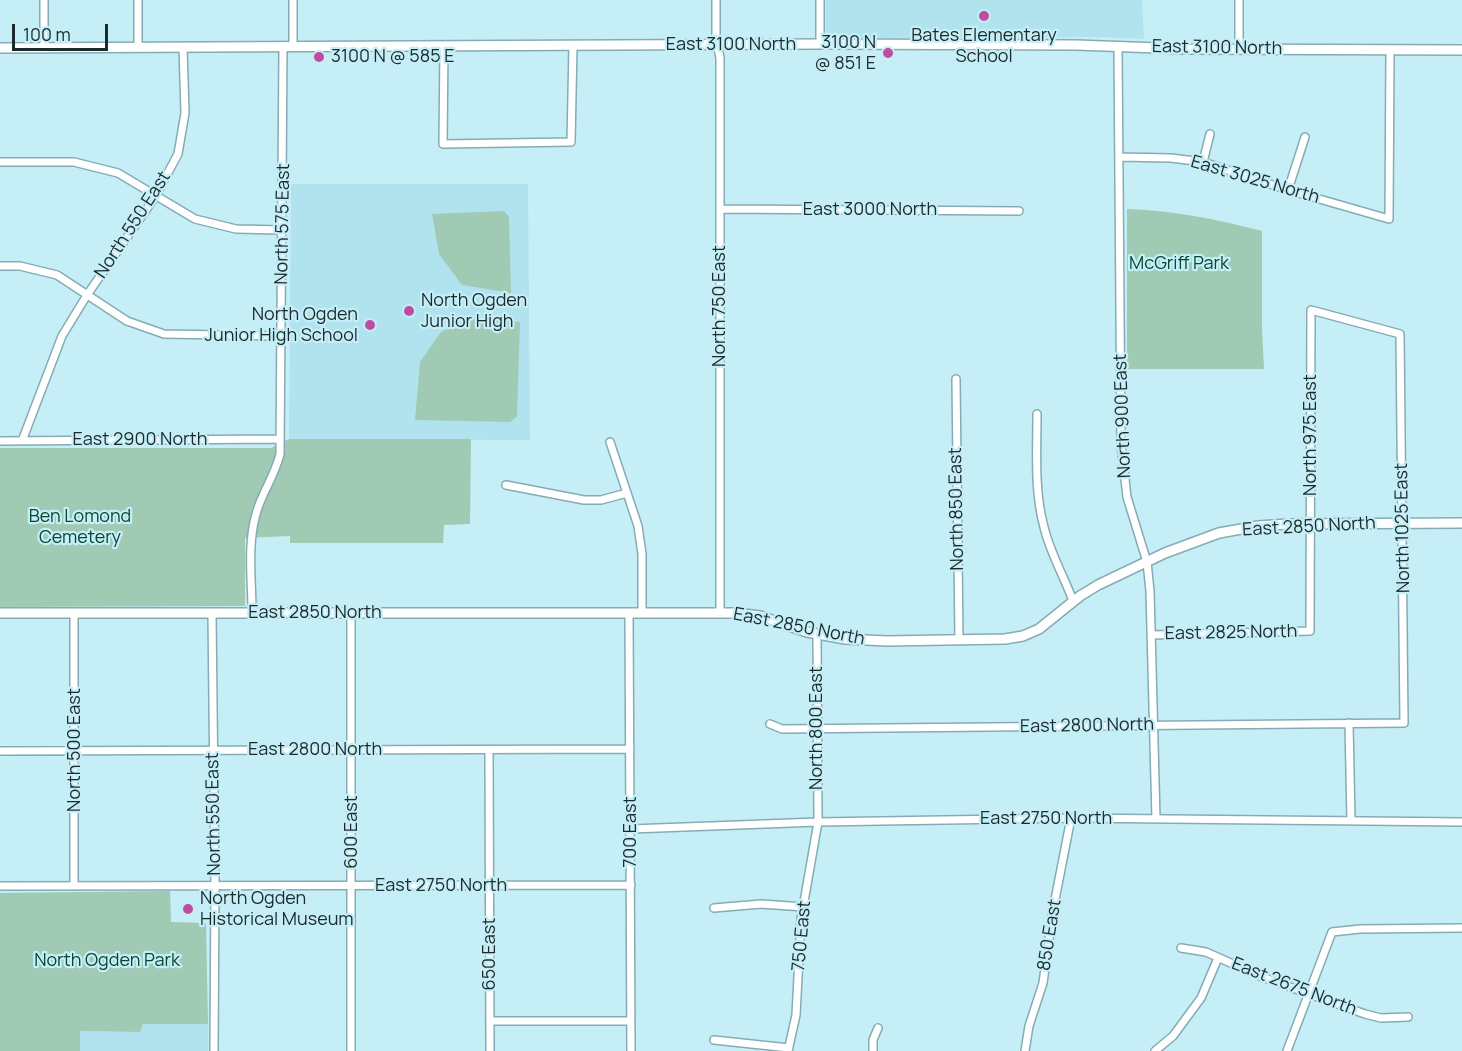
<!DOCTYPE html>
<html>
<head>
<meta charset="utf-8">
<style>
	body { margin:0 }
	#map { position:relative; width:1462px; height:1051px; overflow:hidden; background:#c5eef7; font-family:Manrope,sans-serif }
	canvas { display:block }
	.scale { position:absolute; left:12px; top:24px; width:96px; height:27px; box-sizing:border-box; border:3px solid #1a2a2d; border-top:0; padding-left:8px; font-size:18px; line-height:21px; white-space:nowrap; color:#1a2a2d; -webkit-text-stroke:4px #c5eef7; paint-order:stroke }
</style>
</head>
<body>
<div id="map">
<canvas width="1462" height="1051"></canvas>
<div class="scale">100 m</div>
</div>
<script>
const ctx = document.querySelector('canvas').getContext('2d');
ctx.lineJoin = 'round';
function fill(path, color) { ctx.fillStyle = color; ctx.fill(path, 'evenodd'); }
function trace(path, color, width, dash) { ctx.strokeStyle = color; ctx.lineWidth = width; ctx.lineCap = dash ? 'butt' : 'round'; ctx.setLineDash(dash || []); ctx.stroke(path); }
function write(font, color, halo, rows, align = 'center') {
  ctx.font = font + ' Manrope,sans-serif'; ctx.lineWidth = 4.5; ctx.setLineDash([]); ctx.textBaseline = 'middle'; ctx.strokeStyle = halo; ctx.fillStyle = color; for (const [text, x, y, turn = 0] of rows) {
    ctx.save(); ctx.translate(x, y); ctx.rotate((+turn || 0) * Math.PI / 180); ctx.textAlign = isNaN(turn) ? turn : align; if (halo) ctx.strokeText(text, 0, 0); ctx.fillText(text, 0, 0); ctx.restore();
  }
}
fill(new Path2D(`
	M826 0H1142L1144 39 1101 37 832 38 826 33Z
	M291 184H528L530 440 289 439Z
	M142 1024H208V1051H80V1031L140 1032Z`), '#b0e3ee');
fill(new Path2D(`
	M1127 209C1177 211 1215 219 1262 231V329L1264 369H1127Z
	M504 211 509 217 511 293 462 285 439 254 432 214Z
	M470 318 520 322 517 416 510 422 415 420 420 362 441 332Z
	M289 439H471L470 524 444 525 443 543H290V536L245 538V606L0 607V448H271Z
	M170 891 171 922 206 923 208 1024H143L140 1032 80 1031V1051H0V893Z`), '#a0cab4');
const street = new Path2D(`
	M138 0V47
	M293 0V46
	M716 0V37L720 58V613
	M820 0V44
	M1239 0V49
	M444 46 443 144 571 142 573 46
	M1118 47 1121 444 1127 497 1147 562 1150 591 1156 819
	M44 48V0
	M1119 157 1171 158 1203 162 1288 190 1389 219 1390 50
	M0 162H74L118 173 195 219 236 229 282 230
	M1203 162 1210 134
	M1288 190 1305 137
	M721 209 1019 211
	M0 266H20L57 275 127 321 164 334 281 336
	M956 379 959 640
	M1037 414C1037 451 1034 491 1044 527 1050 553 1064 576 1073 601
	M0 441 280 439
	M22 441 62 336 87 295 155 197 178 154 185 113 183 47
	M610 442 638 526 642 554V613
	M506 485 584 500H601L627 493
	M252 612C252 581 247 545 256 514 262 492 274 478 280 454L283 46
	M212 613 215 886 214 1051
	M351 613V1051
	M629 613 631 1051
	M1349 723 1351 821
	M770 724 782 729 1404 723 1400 334 1311 310 1310 631 1152 635
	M489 750 490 1051
	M0 751 630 749
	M631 829 818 822 1071 818 1462 822
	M0 886 631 885
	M74 886V613
	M714 908 761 904 804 907
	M1181 948 1206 952 1262 977 1365 1014 1381 1018 1408 1017
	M490 1021H631
	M714 1040 789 1048
	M788 1051 796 1015 801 919 818 822 817 634
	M873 1051V1040L878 1028
	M1025 1051 1029 1026 1043 983 1053 910 1071 818
	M1155 1051 1173 1036 1201 998 1218 958
	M1287 1051 1332 932 1360 929 1462 928`);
const secondary = new Path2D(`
	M0 48 820 44 1076 45 1186 49 1462 50
	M0 613H736L760 616 807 632 845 639 887 641 1005 639 1023 636 1039 629 1080 596 1098 585 1165 553 1219 533 1258 526 1288 524 1462 523`);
trace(street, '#85acb4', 10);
trace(secondary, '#85acb4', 12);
trace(street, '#fff', 7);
trace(secondary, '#fff', 9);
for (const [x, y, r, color] of [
	[984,16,6,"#c04ba3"],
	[888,53,6,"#c04ba3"],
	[319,57,6,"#c04ba3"],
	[409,311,6,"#c04ba3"],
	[370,325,6,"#c04ba3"],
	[188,909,6,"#c04ba3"]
]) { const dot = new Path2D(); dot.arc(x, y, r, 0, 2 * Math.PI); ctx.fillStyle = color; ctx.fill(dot); trace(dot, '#c5eef7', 2); }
write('18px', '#1a2a2d', '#c5eef7', [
	["Bates Elementary",984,36,"center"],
	["School",984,57,"center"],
	["3100 N",876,43,"right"],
	["@ 851 E",876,64,"right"],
	["3100 N @ 585 E",331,57],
	["North Ogden",421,301],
	["Junior High",421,322],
	["North Ogden",358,315,"right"],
	["Junior High School",358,336,"right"],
	["North Ogden",200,899],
	["Historical Museum",200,920]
], 'left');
write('18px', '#1a2a2d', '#c5eef7', [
	["East 3100 North",731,45],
	["East 3100 North",1217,48,1],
	["East 3025 North",1255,180,16],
	["East 3000 North",870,210],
	["North 575 East",283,224,-89],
	["North 550 East",133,225,-57],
	["North 750 East",720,306,-90],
	["North 900 East",1123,416,-92],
	["North 975 East",1311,435,-90],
	["East 2900 North",140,440],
	["North 850 East",957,509,-91],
	["East 2850 North",1309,527,-3],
	["North 1025 East",1403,528,-91],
	["East 2850 North",315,613],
	["East 2850 North",799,627,11],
	["East 2825 North",1231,633,-1],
	["East 2800 North",1087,726,-1],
	["North 800 East",817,728,-90],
	["North 500 East",75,750,-90],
	["East 2800 North",315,750],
	["North 550 East",214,814,-91],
	["East 2750 North",1046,819],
	["600 East",352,832,-90],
	["700 East",631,832,-90],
	["East 2750 North",441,886],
	["850 East",1050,935,-81],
	["750 East",802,936,-85],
	["650 East",490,954,-90],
	["East 2675 North",1294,987,21]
]);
write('18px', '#064830', '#c5eef7', [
	["McGriff Park",1179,264],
	["Ben Lomond",80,517],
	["Cemetery",80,538],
	["North Ogden Park",107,961]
]);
</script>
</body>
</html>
